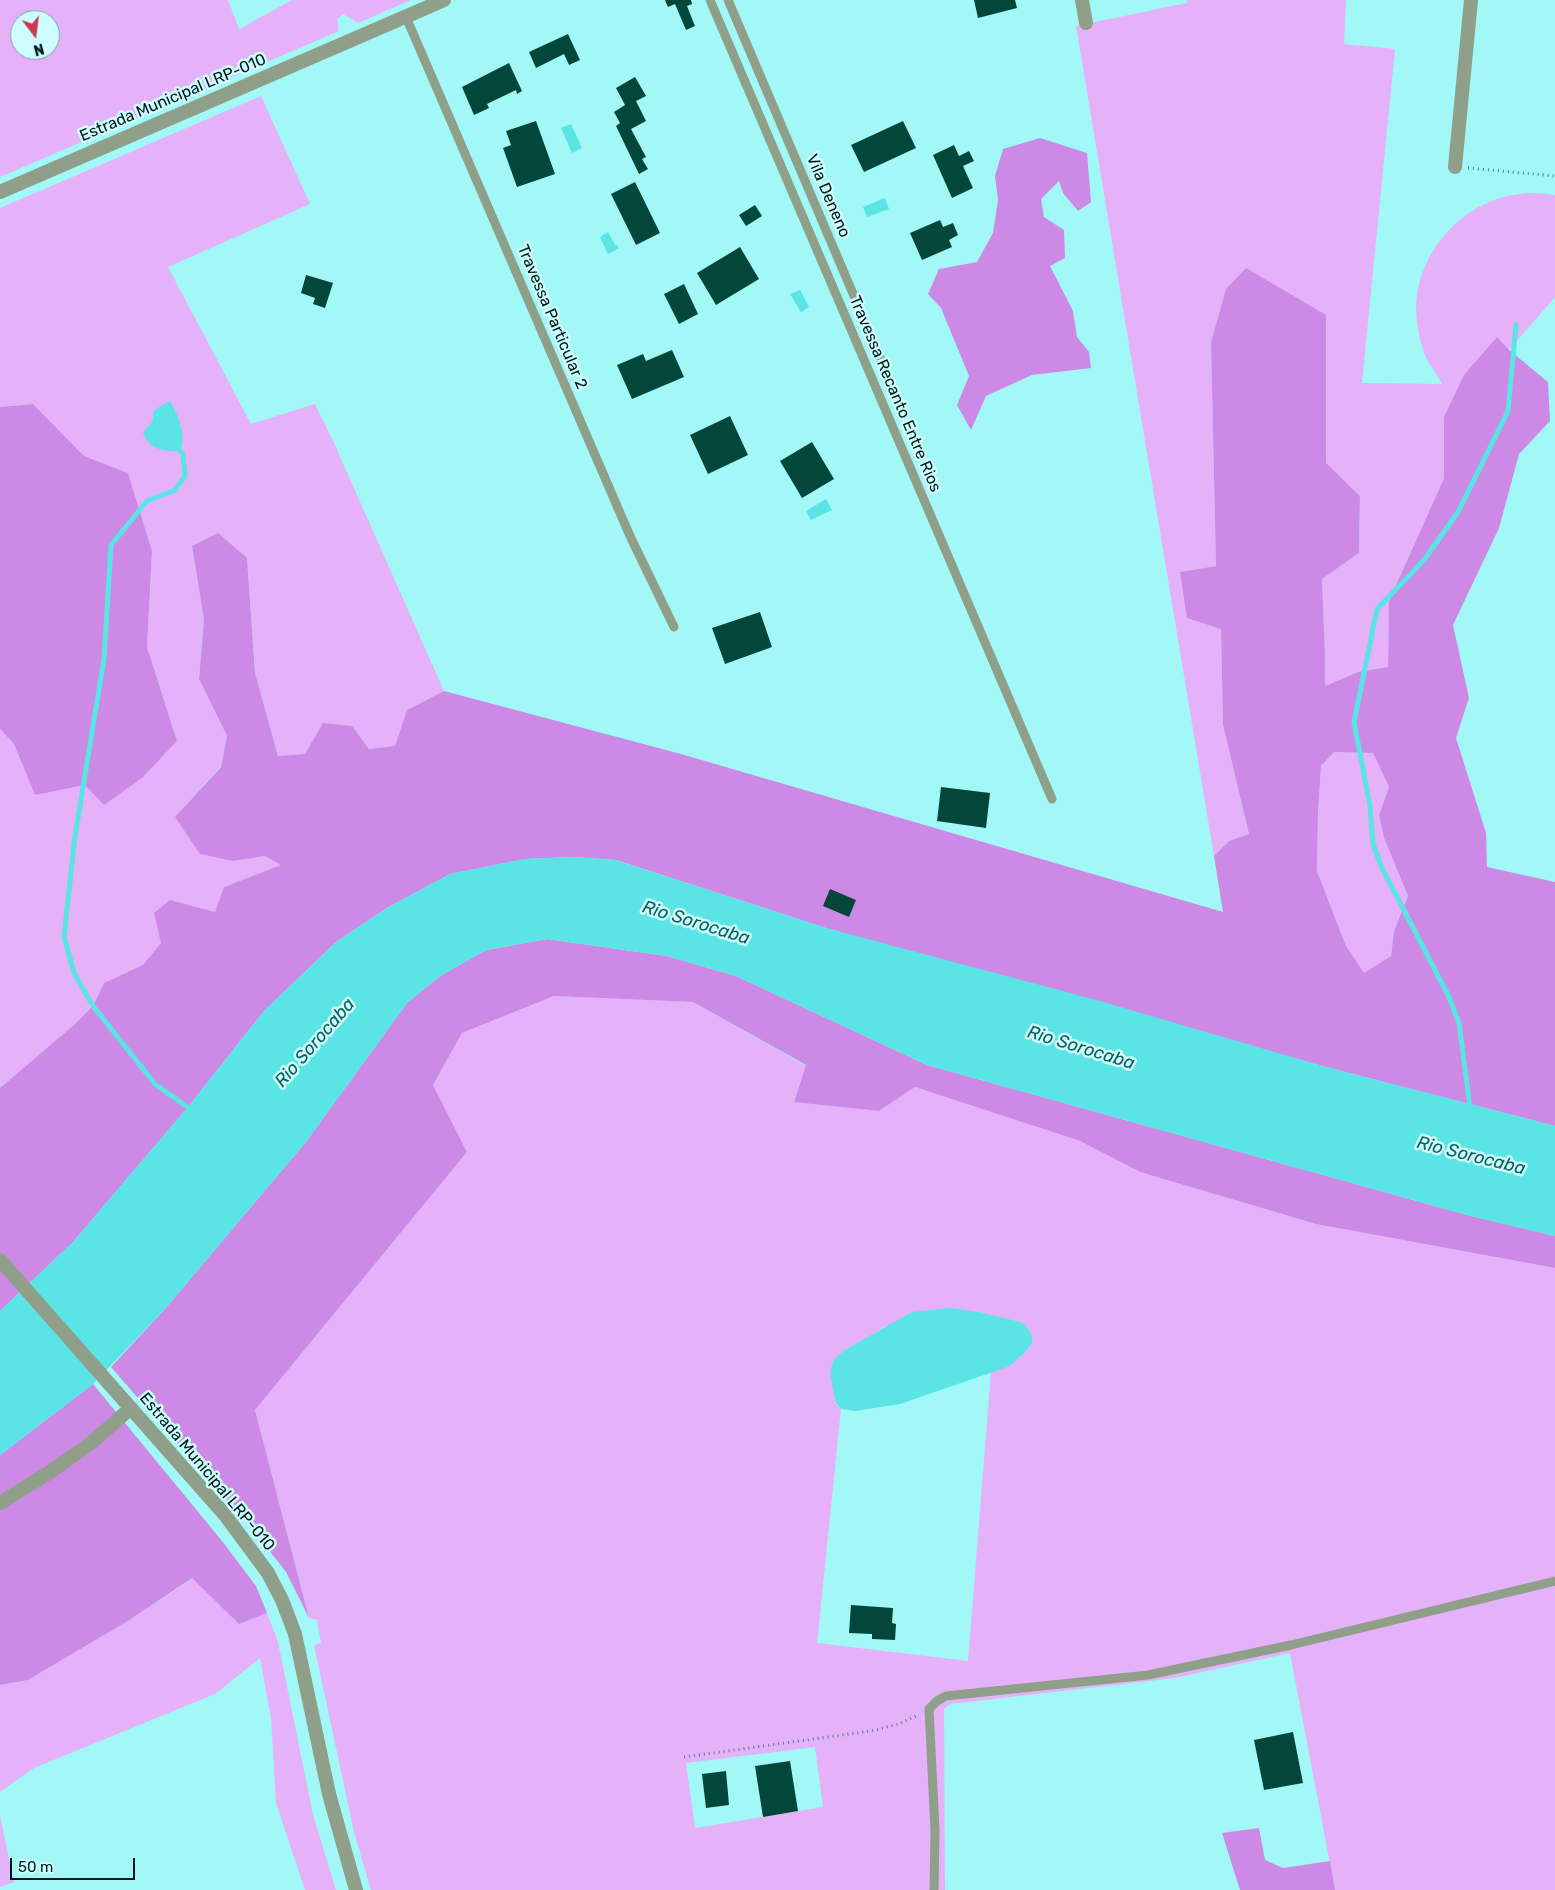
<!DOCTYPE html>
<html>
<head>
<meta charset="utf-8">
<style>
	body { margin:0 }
	#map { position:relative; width:1555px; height:1890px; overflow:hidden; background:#a2f7f7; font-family:Rubik,sans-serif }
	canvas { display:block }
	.north { position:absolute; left:10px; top:10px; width:50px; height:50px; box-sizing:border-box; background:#cdfdfd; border:1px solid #7ba1a1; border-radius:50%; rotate:165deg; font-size:14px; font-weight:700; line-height:20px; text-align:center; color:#001818 }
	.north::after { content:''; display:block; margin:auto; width:18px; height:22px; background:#cb3a52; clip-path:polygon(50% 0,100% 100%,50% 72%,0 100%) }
	.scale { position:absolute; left:10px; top:1858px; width:125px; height:22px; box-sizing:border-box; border:2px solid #001818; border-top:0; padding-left:6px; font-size:15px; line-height:18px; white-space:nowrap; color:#001818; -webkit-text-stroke:4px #cdfdfd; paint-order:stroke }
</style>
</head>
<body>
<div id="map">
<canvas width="1555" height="1890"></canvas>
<div class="north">N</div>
<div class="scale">50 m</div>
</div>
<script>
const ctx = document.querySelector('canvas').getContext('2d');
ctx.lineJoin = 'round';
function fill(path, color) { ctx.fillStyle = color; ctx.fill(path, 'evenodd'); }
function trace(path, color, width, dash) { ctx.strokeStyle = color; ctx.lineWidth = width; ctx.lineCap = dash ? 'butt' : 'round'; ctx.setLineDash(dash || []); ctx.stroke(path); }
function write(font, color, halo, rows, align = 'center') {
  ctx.font = font + ' Rubik,sans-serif'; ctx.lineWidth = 5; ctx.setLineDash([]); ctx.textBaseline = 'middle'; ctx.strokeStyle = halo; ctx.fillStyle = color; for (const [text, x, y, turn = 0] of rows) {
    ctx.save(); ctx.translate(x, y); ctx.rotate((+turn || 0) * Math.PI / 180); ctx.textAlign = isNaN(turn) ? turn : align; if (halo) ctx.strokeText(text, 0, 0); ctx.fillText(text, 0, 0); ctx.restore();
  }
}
fill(new Path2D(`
	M0 0H228L239 29 292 0H411L358 23 343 14 337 19 339 31 0 177ZM20 20H50V50H20Z
	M1187 0H1346L1344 44 1395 49 1362 383 1442 384C1438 376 1432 369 1428 361 1420 346 1417 327 1416 310 1416 296 1419 281 1424 269 1445 217 1499 184 1555 195V297L1509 350 1497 338 1444 417V478L1389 601 1388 667 1358 672 1325 686V655L1322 579 1359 553 1360 496 1326 464V315L1211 343 1216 566 1180 572 1221 629 1223 725 1249 834 1229 841 1214 856 1076 26 1187 3Z
	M261 96 310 204 168 267 251 424 315 404 333 441 444 691 407 710 395 746 369 749 352 726 305 754 278 756 255 673 247 558 192 546 204 620 199 679 227 736 221 766 175 817 233 861 265 856 282 865 224 887 216 913 170 900 161 943 143 966 104 983 93 1006 75 1024 0 1088V729L14 744 35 794 86 785 177 741 147 647 152 551 128 473 84 456 33 404 0 407V208Z
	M1334 752 1373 753 1389 787 1379 815 1384 838 1408 896 1394 931 1391 956 1364 974 1346 946 1317 871 1318 813 1321 766Z
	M554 996 693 1002 806 1066 794 1101 879 1111 915 1087 1080 1141 1140 1172 1316 1224 1555 1268V1890H1335L1290 1653 1175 1678 950 1704 944 1709 945 1890H371L354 1832 314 1645 321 1643 317 1620 309 1618 255 1410 467 1152 433 1085 462 1033ZM885 1326 1032 1343C1021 1359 1008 1366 991 1372L968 1661 817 1643 841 1409 835 1403 843 1351 870 1337ZM815 1747 823 1807 695 1828 686 1763Z
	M193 1578 239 1624 267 1613 278 1642 313 1815 336 1890H305L276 1803 271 1718 260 1658 215 1694 34 1768 0 1792V1685L28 1680 128 1621Z
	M0 1816 14 1882 0 1887Z`), '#e5b2fa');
fill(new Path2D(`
	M1040 138 1087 153 1091 202 1078 211 1063 193 1059 181 1041 199 1044 217 1064 230 1065 258 1050 266 1073 311 1077 337 1089 352 1091 368 1032 375 986 396 971 430 957 405 969 376 941 308 928 294 939 269 977 262 993 233 998 200 995 176 1003 149Z
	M1246 268 1326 315V463L1360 496 1359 553 1322 579 1325 655V686L1358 672 1388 667 1389 601 1444 478V417L1464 375 1497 337 1509 350 1548 382 1550 421 1519 454 1499 528 1453 625 1469 698 1456 738 1486 833 1487 867 1555 882V1126L1326 1067 826 928 616 860 574 857 525 859 450 874 387 908 336 942 264 1011 188 1107 73 1242 0 1311V1088L75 1024 93 1006 104 983 143 965 161 943 154 913 170 900 215 912 224 887 281 865 265 856 233 861 200 854 175 817 221 767 227 736 199 679 204 620 192 546 218 533 247 558 255 673 278 756 305 754 323 723 352 726 369 749 395 746 407 710 444 691 681 754 1223 912 1214 856 1229 841 1249 834 1223 725 1221 629 1187 618 1180 572 1216 566 1211 343 1226 289ZM1334 752 1373 753 1389 787 1379 815 1384 838 1408 896 1394 931 1391 956 1364 973 1346 946 1317 871 1318 813 1321 766Z
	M33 404 84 456 128 473 152 551 147 647 177 741 142 778 104 805 85 785 35 795 14 744 0 729V407Z
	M547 939 667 956 736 976 927 1065 1467 1215 1555 1236V1268L1316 1224 1140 1172 1080 1141 915 1087 879 1111 794 1102 806 1065 693 1002 554 996 462 1033 433 1085 467 1152 255 1410 309 1618 286 1572 258 1536 111 1367 164 1310 305 1143 407 1003 440 976 486 950Z
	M93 1384 222 1541 256 1586 267 1613 239 1624 192 1578 128 1621 28 1680 0 1685V1455Z
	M1259 1828 1265 1860 1283 1868 1330 1861 1335 1890H1240L1222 1833Z`), '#cc8ae6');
fill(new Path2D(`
	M571 124 582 148 572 153 561 128Z
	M885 198 889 209 867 217 863 207Z
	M608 232 615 245H617L619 248 608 254 600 237Z
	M800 290 809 307 801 312 790 294Z
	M170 401C178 415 187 435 180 451 164 452 149 449 143 433L152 422 154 410Z
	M826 499 832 510 811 520 806 511Z
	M574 857 615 860 826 928 1093 999 1326 1067 1555 1126V1236L1467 1215 927 1065 736 976 667 956 547 939 486 950 440 976 407 1003 305 1143 164 1310 93 1384 0 1455V1311L73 1242 188 1107 264 1011 336 942 387 908 450 874 525 859Z
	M950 1308 979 1312 1024 1323 1032 1335V1343L1026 1351 1010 1366 900 1404 855 1411 841 1409 836 1403 830 1373 833 1361 843 1351 912 1312Z`), '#5ae4e5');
trace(new Path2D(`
	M180 451 183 455 185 476 175 490 147 501 111 545 104 659 75 836 64 936 74 973 93 1006 155 1084 193 1111
	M1470 1107 1459 1023 1449 997 1382 868 1373 844 1370 806 1354 722 1377 609 1424 560 1458 512 1508 411 1516 325`), '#5ae4e5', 5);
fill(new Path2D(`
	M665 0H691L692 4 687 6 695 26 686 30 675 4 668 7Z
	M974 0H1015L1017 8 978 18Z
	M568 34 580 60 569 65 564 54 536 68 529 52Z
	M509 63 522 91 517 94 516 90 487 104 489 108 474 115 462 87Z
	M635 77 646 96 636 101 646 121 631 129 646 157 642 159 648 169 639 174 616 126 620 123 614 112 625 105 616 88Z
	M536 121 555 174 517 187 503 148 511 145 506 131Z
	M903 121 916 148 864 172 851 145Z
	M954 145 959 156 969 151 974 161 963 166 973 188 952 198 933 155Z
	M635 182 660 233 636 245 611 194Z
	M755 205 762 216 746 226 739 215Z
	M940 220 943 227 953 223 958 235 949 240 952 247 922 260 910 233Z
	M740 247 759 279 716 305 697 273Z
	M306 275 333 283 325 308 313 304 315 298 301 293Z
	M684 284 698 314 679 324 664 294Z
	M672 350 684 377 632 399 617 365 643 354 646 361Z
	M730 416 748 455 708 474 690 435Z
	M812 442 834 479 802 498 780 461Z
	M760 612 772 647 725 664 712 628Z
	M941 787 990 793 986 828 937 821Z
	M830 889 856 900 849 917 823 906Z
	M851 1605 893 1608 892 1623 896 1624 895 1640 872 1639V1634L849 1633Z
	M1293 1732 1303 1783 1264 1790 1254 1740Z
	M790 1761 798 1811 763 1817 755 1766Z
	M726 1771 729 1805 706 1808 702 1774Z`), '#02473a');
trace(new Path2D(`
	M1468 168 1555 176
	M684 1757 871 1731 899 1724 918 1715`), '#508686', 3, [1, 4]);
trace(new Path2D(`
	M710 0 1052 799
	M728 0 900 404
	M406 17 630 536 674 627
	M934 1890 935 1830 929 1709 937 1701 946 1696 1148 1675 1291 1645 1555 1581`), '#8f9f89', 9);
trace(new Path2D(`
	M1082 0 1086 23
	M1455 167 1471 0
	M0 1503 50 1472 91 1443 131 1408`), '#8f9f89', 14);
trace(new Path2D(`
	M0 192 444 0
	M0 1260 225 1515 268 1573 282 1600 295 1634 329 1794 356 1890`), '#8f9f89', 14);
write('16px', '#001818', '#cdfdfd', [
	["Estrada Municipal LRP-010",173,98,-23],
	["Vila Deneno",828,196,67],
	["Travessa Particular 2",552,317,67],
	["Travessa Recanto Entre Rios",895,394,67],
	["Estrada Municipal LRP-010",207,1472,50]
]);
write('italic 18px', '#0c5e5e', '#cdfdfd', [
	["Rio Sorocaba",696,923,17],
	["Rio Sorocaba",315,1043,-49],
	["Rio Sorocaba",1081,1048,17],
	["Rio Sorocaba",1471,1156,14]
]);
</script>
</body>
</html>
